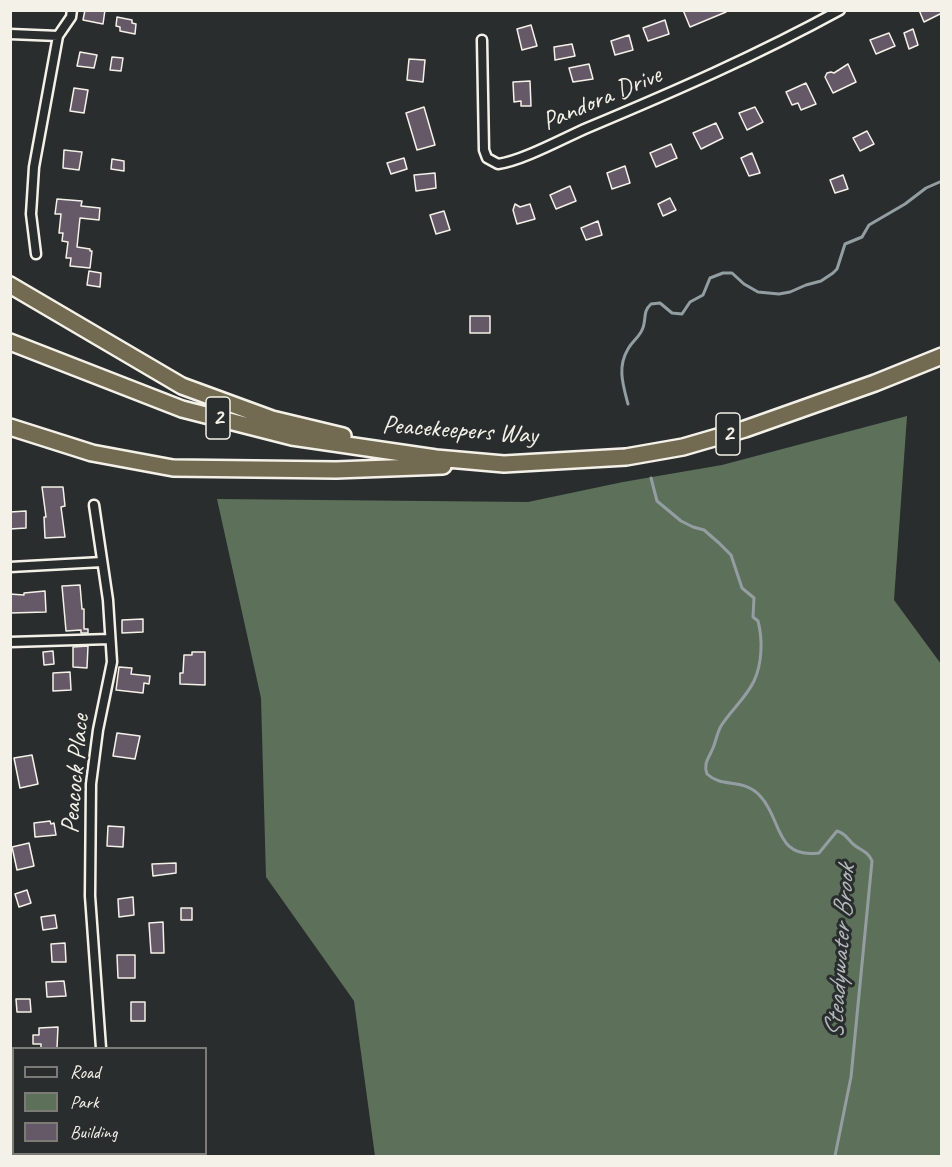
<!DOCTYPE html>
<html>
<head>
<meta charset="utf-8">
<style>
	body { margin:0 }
	#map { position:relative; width:952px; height:1167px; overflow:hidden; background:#2a2d2e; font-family:Caveat,sans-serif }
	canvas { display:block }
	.frame { position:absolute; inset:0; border:12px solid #f4f1e8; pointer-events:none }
	.legend { position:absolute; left:12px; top:1047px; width:195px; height:108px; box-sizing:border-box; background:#2a2d2e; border:2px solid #7b7b78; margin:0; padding:8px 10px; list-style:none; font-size:18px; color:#f4f1e8 }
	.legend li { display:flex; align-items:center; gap:12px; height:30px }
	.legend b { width:30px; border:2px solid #7b7b78 }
</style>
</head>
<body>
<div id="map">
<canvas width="952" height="1167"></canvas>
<div class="frame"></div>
<ul class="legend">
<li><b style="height:8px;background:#2a2d2e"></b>Road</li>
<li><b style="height:16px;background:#5d715a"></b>Park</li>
<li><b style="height:16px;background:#655967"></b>Building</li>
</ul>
</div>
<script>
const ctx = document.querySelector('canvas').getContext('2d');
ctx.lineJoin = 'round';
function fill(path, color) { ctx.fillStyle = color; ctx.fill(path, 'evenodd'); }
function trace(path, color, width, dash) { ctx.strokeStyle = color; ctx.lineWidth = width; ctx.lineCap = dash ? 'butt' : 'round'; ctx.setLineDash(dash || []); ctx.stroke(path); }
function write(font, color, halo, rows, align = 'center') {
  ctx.font = font + ' Caveat,sans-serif'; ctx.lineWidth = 6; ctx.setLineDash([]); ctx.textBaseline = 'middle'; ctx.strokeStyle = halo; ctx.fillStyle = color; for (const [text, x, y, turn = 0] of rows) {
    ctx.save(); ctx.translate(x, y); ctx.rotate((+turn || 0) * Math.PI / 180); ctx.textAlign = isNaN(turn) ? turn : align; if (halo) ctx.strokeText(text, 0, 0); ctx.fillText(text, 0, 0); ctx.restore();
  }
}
fill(new Path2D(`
	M907 416 894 600 941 664V1156H375L354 1001 266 877 261 698 217 499 528 502 623 482 722 465Z`), '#5d715a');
trace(new Path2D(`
	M628 404C623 385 617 367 628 349 632 342 639 337 642 330 647 320 642 312 651 304L660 303 672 313 682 314 690 302 703 295 710 278 723 273H732L744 284 758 292 779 294 790 292 806 285 821 281 833 273 837 269 845 244 862 237 869 225 905 204 926 188 942 181
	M651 478 657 501 681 521 693 527 704 530 719 543 731 555 742 588 754 598 753 617 758 621C763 640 762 664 754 681 746 698 731 710 721 726 717 733 716 741 713 748 709 758 703 763 707 774 723 789 744 777 761 797 782 820 775 859 819 853L837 831C845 833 847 838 853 844 861 851 868 851 872 861L851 1077 835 1156`), '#939ea3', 3);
const building = new Path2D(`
	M85 10H105L103 24 83 20Z
	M683 10H726V12L690 27Z
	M919 10H942V13L924 22Z
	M117 17 132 20V23L136 24 135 34 120 31V27L116 26Z
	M665 20 669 34 648 41 643 28Z
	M531 25 537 46 522 50 517 29Z
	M913 29 918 45 909 49 904 33Z
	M889 33 895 46 876 54 870 40Z
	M629 35 633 50 615 55 611 41Z
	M572 44 575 56 555 60 554 47Z
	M80 52 97 55 94 68 77 66Z
	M112 57 123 58 121 71 110 70Z
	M409 59 425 60 423 82 407 80Z
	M589 64 593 79 573 82 569 68Z
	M848 64 856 82 833 93 825 77 827 73 831 72 834 73Z
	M530 81 531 106H521V101L514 102 513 82Z
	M806 83 816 104 801 110 798 103 792 105 786 92Z
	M74 88 88 90 84 113 70 111Z
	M424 107 435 145 417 150 406 113Z
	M755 107 763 122 747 130 739 113Z
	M716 123 723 138 701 149 693 133Z
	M867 131 874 144 860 151 853 138Z
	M671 144 677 158 656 167 650 153Z
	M64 150 82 152 79 170 63 168Z
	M752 153 760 173 749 176 741 158Z
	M404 158 407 169 391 174 387 163Z
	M112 159 124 161V171L111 169Z
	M625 166 630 183 612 189 607 173Z
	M435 173 436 188 416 191 414 175Z
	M843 175 848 189 835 193 830 180Z
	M570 186 576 201 556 209 550 195Z
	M670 198 676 210 663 216 658 204Z
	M57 199 82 201 81 206 100 208 99 220 80 218 77 247 90 249V251H92L90 268 70 266 71 258H66L68 242 62 241 63 233H59L61 214H55Z
	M515 204 520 207 530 204 535 219 517 224 513 210Z
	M444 211 450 230 436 234 430 215Z
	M598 221 602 235 586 240 581 228Z
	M89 271 101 273 100 287 87 285Z
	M470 316H490V333H470Z
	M42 487H63L65 506 61 507 65 537 45 538 44 517H46Z
	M26 511V528L10 529V512Z
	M80 585 82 609H84V629H88V633H81V630L66 631 62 586Z
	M45 591 46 612 10 613V594L24 595V593Z
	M143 619V632L122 633V620Z
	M88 646 87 668 73 667V647Z
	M53 651 54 664 44 665 43 652Z
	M192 652H205V685L180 684V673H183L184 655H192Z
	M119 667 132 668 131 674 150 676 149 684 144 683 143 693 116 690Z
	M70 672 71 690 53 691V673Z
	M117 733 140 736 135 759 113 756Z
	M32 755 38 784 20 788 14 758Z
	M50 821 51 824 54 823 56 835 35 837 34 823Z
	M108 826 124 827 123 847 107 846Z
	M29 843 34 866 17 870 12 847Z
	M176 863V873L153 876 152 864Z
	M27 890 31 903 19 907 15 894Z
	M133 897 134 915 119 917 118 899Z
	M181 908H192V920H181Z
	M55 915 57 928 43 930 41 917Z
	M163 922 164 953H151L149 923Z
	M65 943 66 962H52L51 944Z
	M117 955H135V978H118Z
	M64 981 66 996 47 997 46 982Z
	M16 999H30L31 1012H17Z
	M131 1002H145V1021H131Z
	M58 1027 57 1048H41V1044H33V1035H39V1028Z`);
fill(building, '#655967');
trace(building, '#f4f1e8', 1.5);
const street = new Path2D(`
	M10 34 58 36
	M482 40 484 150 487 158 498 164C522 161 564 138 587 128 673 92 758 55 840 10
	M36 254 31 214 34 167 58 36 71 17 72 10
	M94 505 108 600 112 662 98 730 91 784 90 896 101 1048
	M10 567 102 562
	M10 642 110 639
	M110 1154 111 1156`);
const highway = new Path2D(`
	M10 285 182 386 272 419 343 436
	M10 342 182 409 292 437 436 458 504 464 626 457 683 447 745 429 875 383 942 356
	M10 427 92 453 173 468 336 470 443 466`);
trace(street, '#f4f1e8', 13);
trace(highway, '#f4f1e8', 20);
trace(street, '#2a2d2e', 8);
trace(highway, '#726b52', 15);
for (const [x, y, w] of [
	[218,418,24],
	[728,434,24]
]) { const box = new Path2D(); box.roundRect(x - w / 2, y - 21, w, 42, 4.5); ctx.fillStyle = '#2a2d2e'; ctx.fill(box); trace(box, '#f4f1e8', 1.5); }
write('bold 24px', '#f4f1e8', null, [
	["2",218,418],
	["2",728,434]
]);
write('26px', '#f4f1e8', '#2a2d2e', [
	["Pandora Drive",602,99,-23],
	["Peacekeepers Way",460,431,4],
	["Peacock Place",76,774,-85]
]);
write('italic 27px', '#b3b9ba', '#2a2d2e', [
	["Steadywater Brook",841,952,-86]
]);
</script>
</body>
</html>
